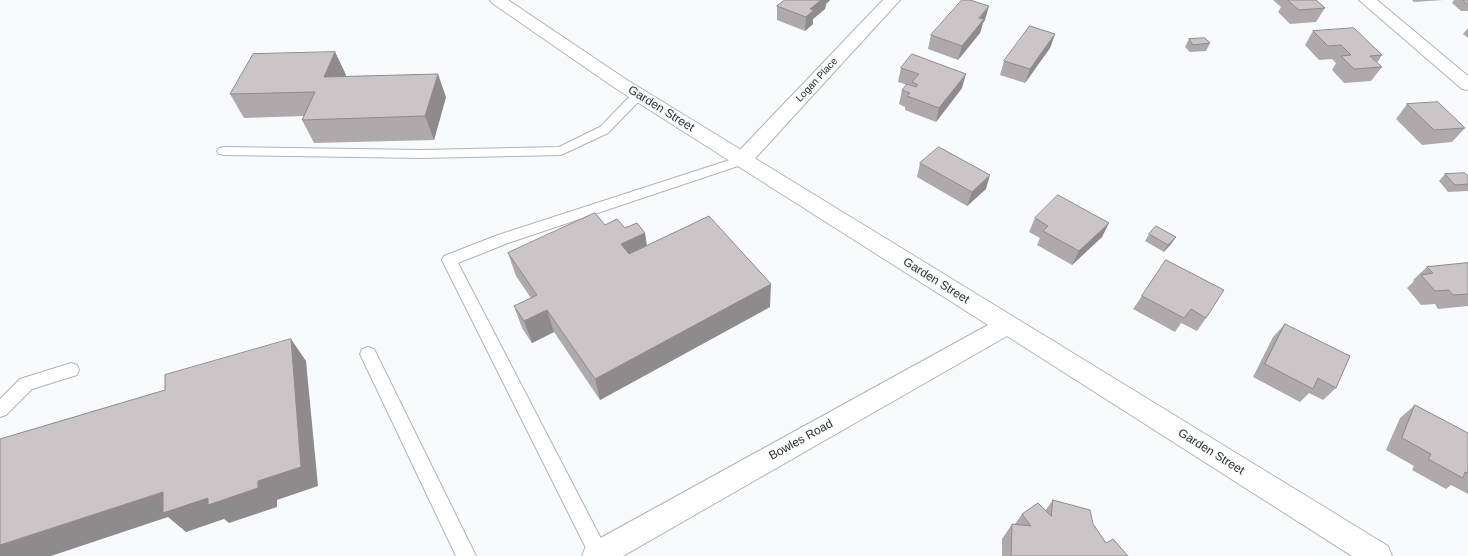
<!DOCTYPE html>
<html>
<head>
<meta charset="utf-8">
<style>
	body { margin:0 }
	canvas { display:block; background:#f8fbfe }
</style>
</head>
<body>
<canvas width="1468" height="556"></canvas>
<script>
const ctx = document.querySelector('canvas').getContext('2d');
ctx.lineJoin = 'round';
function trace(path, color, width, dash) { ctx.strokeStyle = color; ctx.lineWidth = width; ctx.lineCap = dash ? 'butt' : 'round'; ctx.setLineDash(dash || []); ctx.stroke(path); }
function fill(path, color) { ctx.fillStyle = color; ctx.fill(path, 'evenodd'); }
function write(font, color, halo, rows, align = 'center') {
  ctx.font = font + ' Helvetica,sans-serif'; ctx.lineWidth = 3.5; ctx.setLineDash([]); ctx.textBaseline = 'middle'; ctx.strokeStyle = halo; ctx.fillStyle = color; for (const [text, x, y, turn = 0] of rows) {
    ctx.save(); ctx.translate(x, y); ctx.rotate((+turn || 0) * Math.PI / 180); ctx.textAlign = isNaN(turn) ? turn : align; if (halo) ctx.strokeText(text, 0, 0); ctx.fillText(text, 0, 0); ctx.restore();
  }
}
const service = new Path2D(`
	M638 91 642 92 644 95 642 98 608 133 561 155 422 158 224 155 219 154 217 151 219 148 224 147 422 150 559 147 600 127 634 92Z
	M742 156 747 157 749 160 747 163 508 243 458 263 609 554 608 556H590L442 260 444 256 498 235Z
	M368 347 374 349 476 556H456L360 354 362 349Z
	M71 363 77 365 79 370 77 375 32 389 6 415 0 417V399L20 379Z`);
const minor = new Path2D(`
	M883 0H900L749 165 742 167 735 165 732 160 735 155Z
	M1359 0H1377L1468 76V90L1462 89Z`);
const tertiary = new Path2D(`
	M490 0H508L627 80 1388 546 1392 556H1352L1007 336 623 556H582L586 546 988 325 615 88 492 3Z`);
trace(service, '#afb4b9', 2);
trace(minor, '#afb4b9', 2);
trace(tertiary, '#afb4b9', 2);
fill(service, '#fff');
fill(minor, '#fff');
fill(tertiary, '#fff');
fill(new Path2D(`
	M785 0H830L826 4 825 9 813 19V24L805 31 777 20V6Z
	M1273 0H1316L1325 8 1316 22 1290 24 1278 12 1281 7Z
	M1412 0H1443L1414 2Z
	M1454 0H1468V11H1461L1452 3Z
	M985 20 983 23 980 33 958 60 928 49 931 35Z
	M1468 28V38L1463 34Z
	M1313 31 1382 55 1377 63 1382 67 1371 81 1344 83 1332 70 1336 63 1332 59 1319 60 1305 45Z
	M1055 34 1050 48 1025 83 1000 75 1004 61Z
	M1189 39 1210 43 1206 51 1190 52 1185 47Z
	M335 52 346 75 345 76 446 97 434 140 314 143 302 120 304 116 244 118 230 94Z
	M901 68 962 88 936 122 905 110V107L899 104 902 90 907 85 898 82Z
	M1407 104 1465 128 1452 142 1422 145 1396 119Z
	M920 163 986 189 967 206 917 177Z
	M1445 174 1468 176V191L1448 192 1439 181Z
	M1035 218 1102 237 1072 265 1037 245 1040 238 1029 232Z
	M605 225 645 233 647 246 770 307 600 400 554 332 532 343 522 328 514 306 531 298 516 276 508 253Z
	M1149 234 1176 237 1171 244 1164 252 1145 241Z
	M1166 260 1206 318 1197 331 1181 323 1175 332 1133 309 1142 296Z
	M1468 263V306L1438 309 1435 304 1421 305 1407 288 1414 281 1413 280 1427 267Z
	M1285 324 1336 388 1323 400 1309 393 1300 402 1253 377 1273 337Z
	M1415 405 1468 433V494L1451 485 1446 489 1412 470 1414 466 1386 450 1400 418Z
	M1053 500 1093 524 1106 543 1128 556H1002V539L1012 524H1015L1022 514 1045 511Z`), '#afa9ac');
fill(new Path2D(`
	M821 0H830L826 4 825 9 813 19V24L805 31 806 17 810 9Z
	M989 6 985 20 983 23 980 33 958 60 962 46 979 18Z
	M1055 34 1050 48 1025 83 1030 69Z
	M335 52 346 75 335 100 324 77Z
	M438 74 446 97 434 140 425 116Z
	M966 74 962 88 936 122 939 108Z
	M990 175 986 189 967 206 972 192Z
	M1109 223 1102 237 1072 265 1079 251Z
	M645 233 648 256 625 267 621 244Z
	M1176 237 1171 244 1164 252 1168 245Z
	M771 284 770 307 600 400 595 379Z
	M547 310 554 332 532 343 524 321Z
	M291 339 306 361 318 486 277 500V507L229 523 224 519 186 532 168 517 51 556H0V545L163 492 208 498 258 481Z`), '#8f8a8c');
const building = new Path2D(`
	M785 0H821L810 9 814 10 806 17 777 6Z
	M962 0H970L989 6 979 18 984 19 962 46 931 35Z
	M1288 0H1316L1325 8 1299 10Z
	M1463 0H1468V4H1467Z
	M1030 26 1055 34 1030 69 1004 61Z
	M1354 28 1382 55 1370 56 1382 67 1354 69 1341 56 1351 55 1341 45 1328 46 1313 31Z
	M1205 38 1210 43 1193 45 1189 39Z
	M335 52 324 77 438 74 425 116 302 120 315 92 230 94 253 54Z
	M912 54 966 74 939 108 907 96 910 93 902 90 907 84 916 87 918 85 912 82 919 74 901 68Z
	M1438 102 1465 128 1434 130 1407 104Z
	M939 147 990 175 972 192 920 163Z
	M1465 173 1468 176V184L1455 185 1445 174Z
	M1058 195 1109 223 1079 251 1043 231 1048 226 1035 218Z
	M595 213 605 225 617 219 625 228 637 223 645 233 621 244 629 254 709 216 771 284 595 379 547 310 524 321 514 306 537 295 508 253Z
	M1156 226 1176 237 1168 245 1149 234Z
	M1166 260 1224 290 1206 318 1191 309 1184 318 1142 296Z
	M1468 263V294L1453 295 1449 290 1435 291 1421 275 1433 273 1427 267Z
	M1285 324 1350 356 1336 388 1318 378 1313 389 1265 364Z
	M291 339 301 467 258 481V488L208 505V498L163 513V492L0 545V439L165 390V375Z
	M1415 405 1468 433V473L1465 472 1463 478 1428 459 1431 454 1402 438Z
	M1053 500 1090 510 1093 524 1106 543 1113 539 1128 556H1011L1012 524 1031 526 1022 514 1038 503 1051 516Z`);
fill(building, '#ccc5c8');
trace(building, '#8f8a8c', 1);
write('10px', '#2e3032', '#f8fbfe', [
	["Logan Place",817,80,-47]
]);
write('12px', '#2e3032', '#f8fbfe', [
	["Garden Street",661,109,32],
	["Garden Street",936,281,32],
	["Bowles Road",801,440,-29],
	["Garden Street",1211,452,32]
]);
</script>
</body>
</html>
